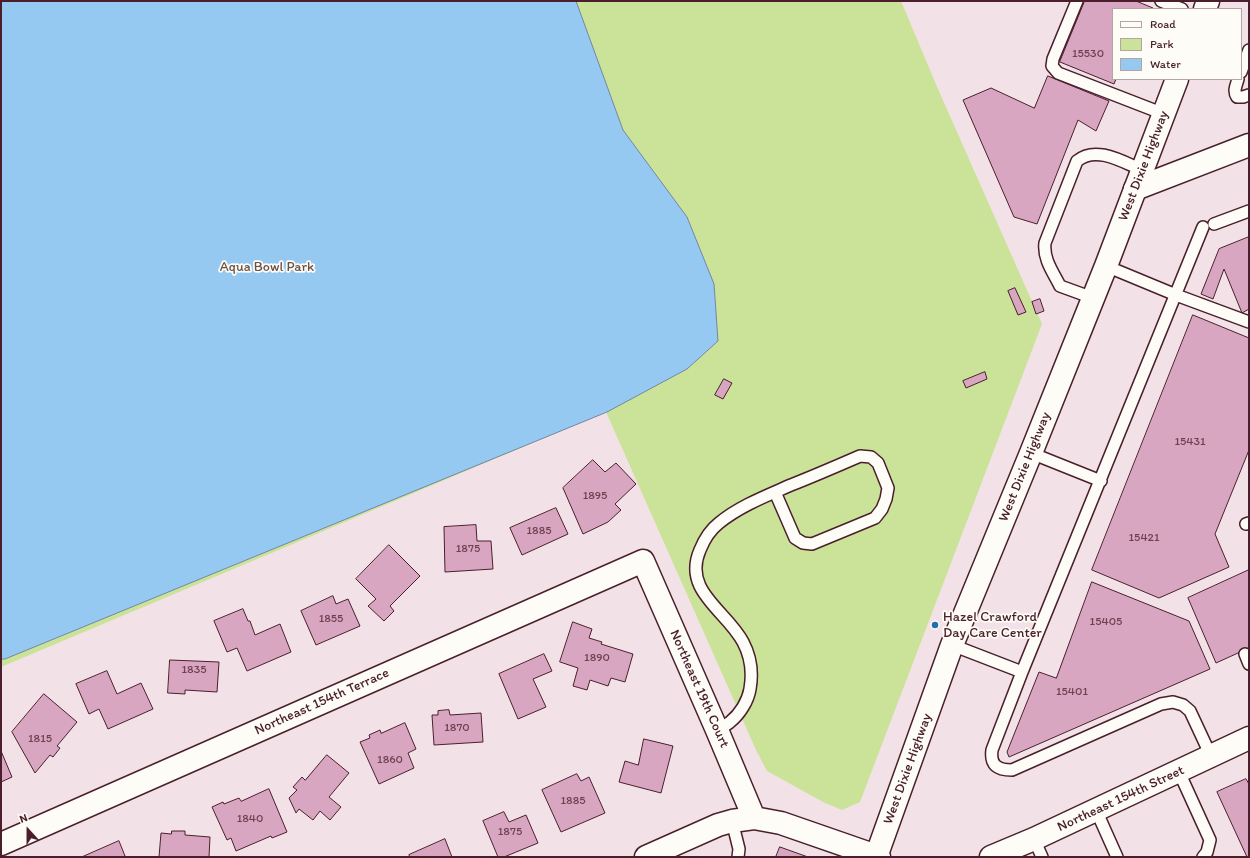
<!DOCTYPE html>
<html>
<head>
<meta charset="utf-8">
<style>
	body { margin:0 }
	#map { position:relative; width:1250px; height:858px; overflow:hidden; background:#f2e2e7; font-family:Itim,sans-serif }
	canvas { display:block }
	.frame { position:absolute; inset:0; border:2px solid #4a1f2b; pointer-events:none }
	.legend { position:absolute; left:1112px; top:8px; width:130px; height:72px; box-sizing:border-box; background:#fdfcf7; border:1px solid #b5a4a5; margin:0; padding:5px 7px; list-style:none; font-size:12px; color:#4a1f2b }
	.legend li { display:flex; align-items:center; gap:8px; height:20px }
	.legend b { width:20px; border:1px solid #b5a4a5 }
	.north { position:absolute; left:8px; top:810px; width:40px; height:40px; -webkit-text-stroke:3px #fdfcf7; paint-order:stroke; rotate:339deg; font-size:11px; font-weight:700; line-height:16px; text-align:center; color:#4a1f2b }
	.north::after { content:''; display:block; margin:auto; width:14px; height:18px; background:#4a1f2b; clip-path:polygon(50% 0,100% 100%,50% 72%,0 100%) }
</style>
</head>
<body>
<div id="map">
<canvas width="1250" height="858"></canvas>
<div class="frame"></div>
<ul class="legend">
<li><b style="height:5px;background:#fdfcf7"></b>Road</li>
<li><b style="height:11px;background:#cae399"></b>Park</li>
<li><b style="height:11px;background:#95c9f2"></b>Water</li>
</ul>
<div class="north">N</div>
</div>
<script>
const ctx = document.querySelector('canvas').getContext('2d');
ctx.lineJoin = 'round';
function fill(path, color) { ctx.fillStyle = color; ctx.fill(path, 'evenodd'); }
function trace(path, color, width, dash) { ctx.strokeStyle = color; ctx.lineWidth = width; ctx.lineCap = dash ? 'butt' : 'round'; ctx.setLineDash(dash || []); ctx.stroke(path); }
function write(font, color, halo, rows, align = 'center') {
  ctx.font = font + ' Itim,sans-serif'; ctx.lineWidth = 3.5; ctx.setLineDash([]); ctx.textBaseline = 'middle'; ctx.strokeStyle = halo; ctx.fillStyle = color; for (const [text, x, y, turn = 0] of rows) {
    ctx.save(); ctx.translate(x, y); ctx.rotate((+turn || 0) * Math.PI / 180); ctx.textAlign = isNaN(turn) ? turn : align; if (halo) ctx.strokeText(text, 0, 0); ctx.fillText(text, 0, 0); ctx.restore();
  }
}
fill(new Path2D(`
	M1 1H901L938 89 1042 324 860 802 842 810 825 803 767 771 756 750 606 412 1 667Z`), '#cae399');
const water = new Path2D(`
	M1 1H576L623 130 687 217 714 284 718 341 687 369 607 412 5 659H1Z`);
fill(water, '#95c9f2');
trace(water, '#7785a2', 1);
const building = new Path2D(`
	M1085 1H1136L1153 8 1152 9H1113V79H1116L1114 84 1060 62Z
	M1048 76 1109 101 1096 131 1078 120 1037 224 1014 217 963 100 991 88 1034 108Z
	M1249 237V309L1242 313 1224 269 1213 299 1201 294 1219 249Z
	M1015 288 1026 312 1018 315 1008 291Z
	M1040 299 1044 311 1036 314 1032 302Z
	M1193 315 1249 338V450L1215 534 1229 567 1159 598 1092 570Z
	M985 372 987 379 966 388 963 381Z
	M724 379 732 383 723 399 715 395Z
	M593 460 605 472 616 463 636 484 615 504 621 510 608 522 583 534 563 488Z
	M556 508 568 534 522 555 510 528Z
	M476 525 477 541H491L493 569 445 572 444 527Z
	M389 545 420 576 390 606 394 611 384 621 368 606 376 599 356 579Z
	M1249 570V648L1216 663 1188 598Z
	M1092 582 1189 621 1210 669 1009 757 1007 752 1039 672 1056 678Z
	M333 596 336 604 348 599 360 626 316 645 301 611Z
	M243 609 248 621H250L255 635 280 624 291 652 247 671 237 648 227 652 214 621Z
	M573 622 592 629 589 638 602 642 601 644 633 654 625 682 611 678 608 686 590 680 587 690 573 686 578 668 560 662Z
	M544 654 552 671 533 679 546 707 518 719 499 674Z
	M170 660 219 662 217 692 185 690V694L168 693Z
	M107 671 117 694 141 683 153 709 108 729 99 709 89 714 76 684Z
	M44 694 77 722 57 746 60 748 53 757 50 755 35 773 12 732Z
	M449 710 450 715 481 713 483 742 434 745 432 715H438V711Z
	M405 723 416 749 408 753 414 768 379 784 360 742 370 738 369 735 380 730 381 733Z
	M644 739 673 746 661 793 619 782 625 761 638 765Z
	M1 751 12 777 1 782Z
	M327 755 349 773 329 797 341 807 330 820 320 811 313 820 299 809 296 813 289 798 297 790 293 787 302 777 305 780Z
	M577 774 581 781 589 777 605 813 561 832 542 790Z
	M1246 779 1249 784V857H1247L1217 792Z
	M269 789 287 832 272 838 271 836 236 851 231 838 227 840 212 807 223 802 224 804 239 798 241 801Z
	M504 812 509 822 526 815 538 843 504 857H498L483 821Z
	M172 831H185V835L210 837 209 857H159L161 833 171 834Z
	M445 839 452 857H410L409 855Z
	M119 841 125 856 123 857H82Z
	M780 847 808 857H776Z`);
fill(building, '#d9a6c2');
trace(building, '#4a1f2b', 1);
const lane = new Path2D(`
	M1077 1 1053 59 1052 66 1058 73 1164 114
	M1161 1 1182 9
	M1241 72 1249 50
	M1238 79C1236 86 1233 91 1237 97H1243L1249 95
	M1214 224 1249 211
	M1203 227 1022 672 992 750C990 765 997 770 1012 770L1161 704 1173 702 1183 705 1190 711 1211 756
	M1106 266 1176 295 1249 322
	M1093 298 1060 286C1053 272 1043 259 1045 243L1077 161C1096 145 1123 162 1142 170
	M1031 453 1101 481
	M1246 524 1249 523
	M952 645 1022 672
	M1245 654 1249 664
	M717 730C722 727 727 725 730 722 740 714 748 701 750 689 753 672 751 657 743 642 727 611 682 591 700 550 704 540 710 530 719 523 740 506 766 496 791 485 814 476 837 466 860 456L871 457 878 463 888 488 886 499 882 509 875 518 812 544 803 543 795 538 775 492
	M1179 772 1210 840 1207 852 1203 857
	M1096 810 1117 857
	M732 821 739 849 738 857
	M1034 839 1042 857`);
const street = new Path2D(`
	M1135 189 1249 145
	M1 844 643 561 717 730 754 818
	M646 857 718 825 732 821 754 818 781 823 879 857
	M991 857 1034 839 1249 738`);
const secondary = new Path2D(`
	M1205 9 1208 1
	M876 857 952 645 1031 453 1106 266 1177 79`);
trace(lane, '#4a1f2b', 14);
trace(street, '#4a1f2b', 25);
trace(secondary, '#4a1f2b', 25);
trace(lane, '#fdfcf7', 11);
trace(street, '#fdfcf7', 22);
trace(secondary, '#fdfcf7', 22);
for (const [x, y, r, color] of [
	[935,625,4,"#1f6fb2"]
]) { const dot = new Path2D(); dot.arc(x, y, r, 0, 2 * Math.PI); ctx.fillStyle = color; ctx.fill(dot); trace(dot, '#fdfcf7', 1.5); }
write('12px', '#6e4151', null, [
	["15530",1088,54],
	["15431",1190,442],
	["1895",595,496],
	["1885",539,531],
	["15421",1144,538],
	["1875",468,549],
	["1855",331,619],
	["15405",1106,622],
	["1890",597,658],
	["1835",194,670],
	["15401",1072,692],
	["1870",457,728],
	["1815",40,739],
	["1860",390,760],
	["1885",573,801],
	["1840",250,819],
	["1875",510,832]
]);
write('14px', '#4a1f2b', '#fdfcf7', [
	["West Dixie Highway",1144,166,-69],
	["West Dixie Highway",1025,467,-68],
	["Northeast 19th Court",699,689,66],
	["Northeast 154th Terrace",322,702,-24],
	["West Dixie Highway",908,769,-70],
	["Northeast 154th Street",1121,799,-25]
]);
write('14px', '#6a5046', '#fdfcf7', [
	["Aqua Bowl Park",267,267]
]);
write('14px', '#4a1f2b', '#fdfcf7', [
	["Hazel Crawford",943,617],
	["Day Care Center",943,633]
], 'left');
</script>
</body>
</html>
